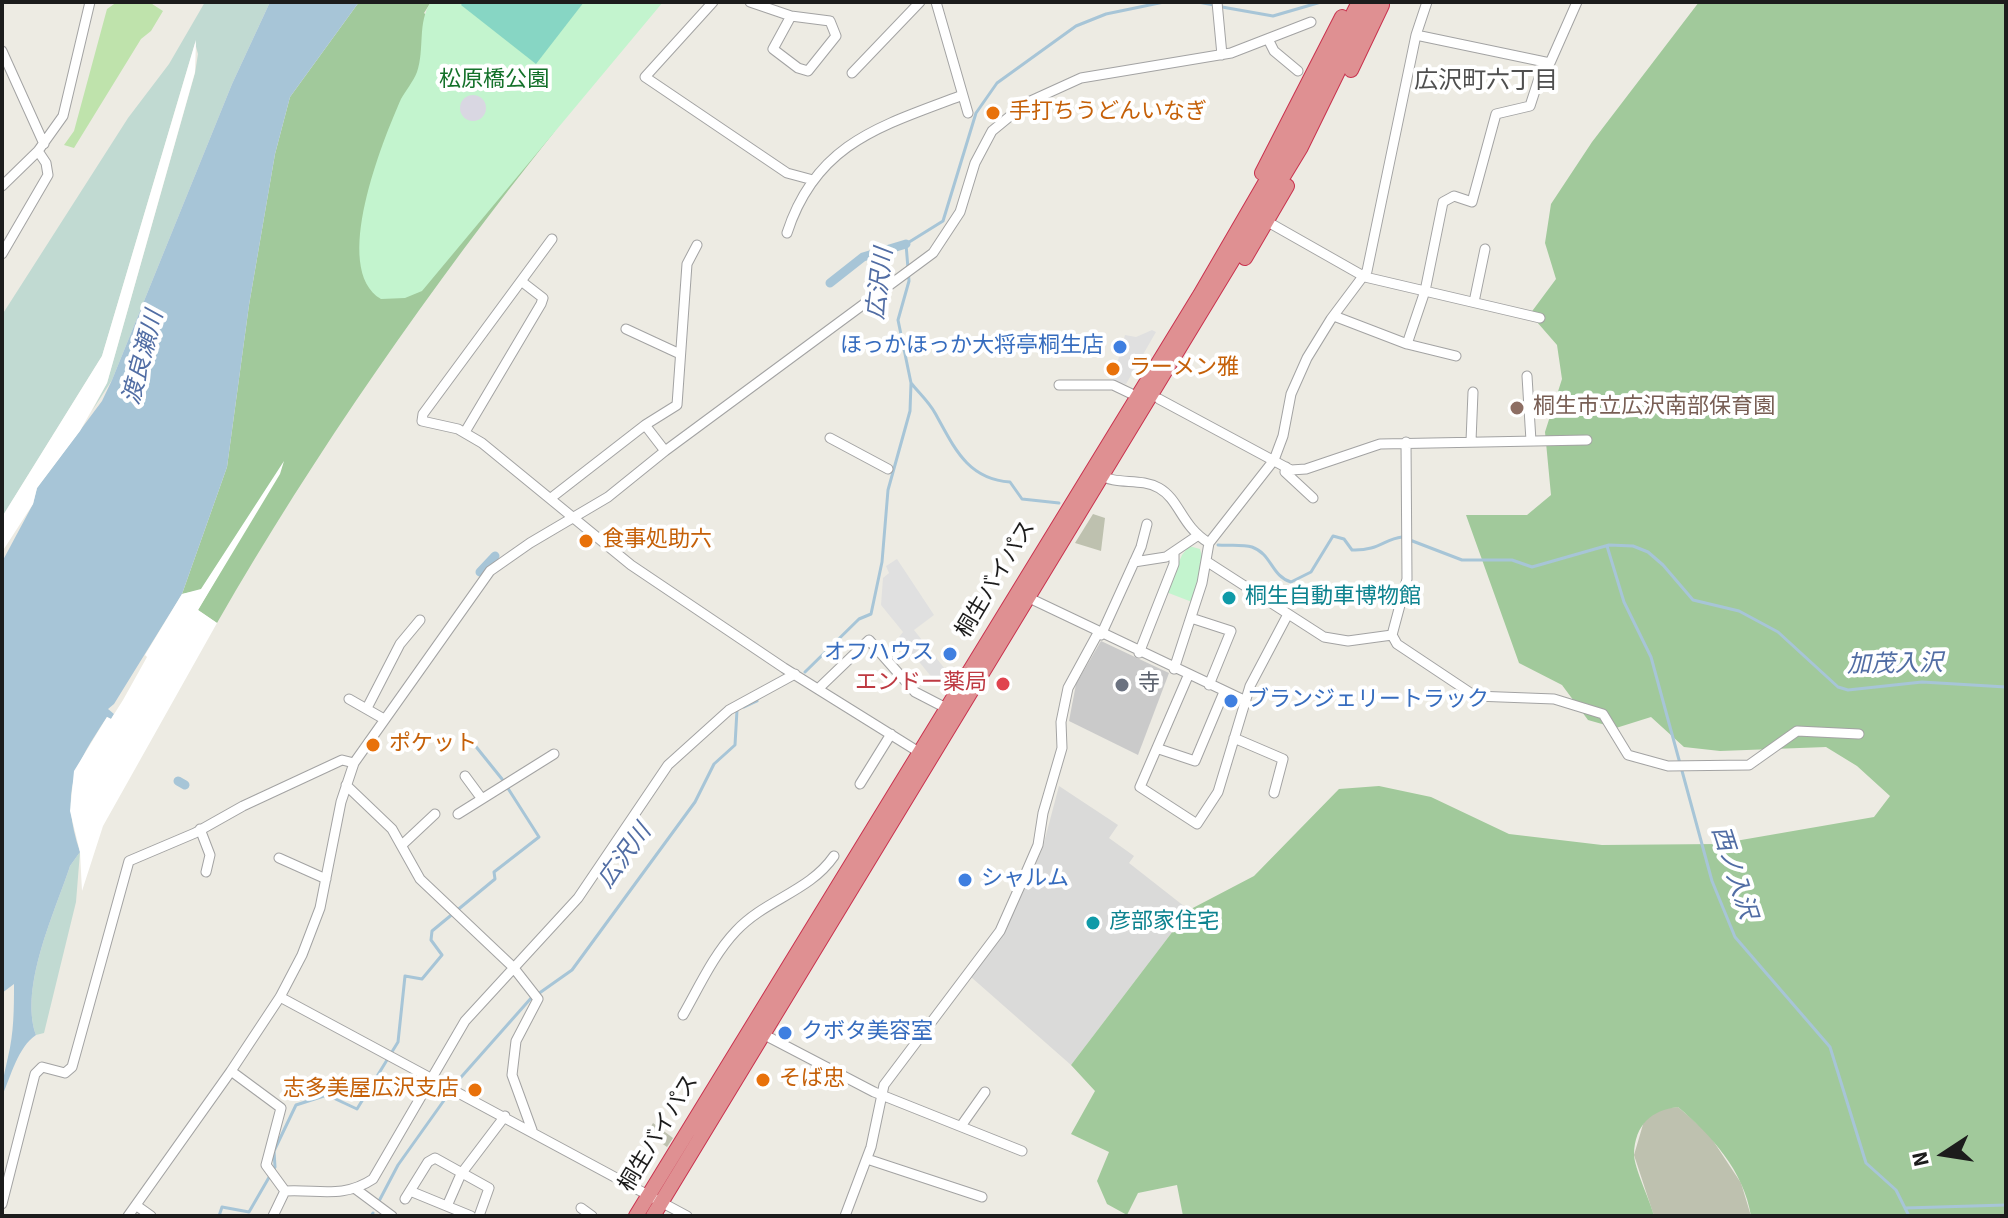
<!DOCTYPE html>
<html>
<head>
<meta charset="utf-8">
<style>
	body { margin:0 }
	#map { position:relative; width:2008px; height:1218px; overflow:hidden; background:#edebe3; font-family:"Source Sans 3",sans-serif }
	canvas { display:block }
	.frame { position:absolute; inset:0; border:4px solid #1c1c1c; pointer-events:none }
	.north { position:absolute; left:1904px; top:1114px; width:80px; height:80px; -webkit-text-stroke:6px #fff; paint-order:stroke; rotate:258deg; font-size:22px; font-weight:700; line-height:32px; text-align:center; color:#1c1c1c }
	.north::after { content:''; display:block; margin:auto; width:28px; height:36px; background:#1c1c1c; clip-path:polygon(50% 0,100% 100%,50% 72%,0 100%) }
</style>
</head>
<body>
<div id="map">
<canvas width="2008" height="1218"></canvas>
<div class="frame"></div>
<div class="north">N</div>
</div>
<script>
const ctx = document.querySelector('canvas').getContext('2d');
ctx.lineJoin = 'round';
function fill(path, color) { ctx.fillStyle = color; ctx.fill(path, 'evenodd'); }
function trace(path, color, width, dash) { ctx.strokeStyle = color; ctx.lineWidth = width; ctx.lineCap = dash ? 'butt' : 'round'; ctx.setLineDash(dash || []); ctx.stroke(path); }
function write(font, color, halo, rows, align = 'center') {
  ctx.font = font + ' "Source Sans 3","Noto Sans JP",sans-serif'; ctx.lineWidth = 8; ctx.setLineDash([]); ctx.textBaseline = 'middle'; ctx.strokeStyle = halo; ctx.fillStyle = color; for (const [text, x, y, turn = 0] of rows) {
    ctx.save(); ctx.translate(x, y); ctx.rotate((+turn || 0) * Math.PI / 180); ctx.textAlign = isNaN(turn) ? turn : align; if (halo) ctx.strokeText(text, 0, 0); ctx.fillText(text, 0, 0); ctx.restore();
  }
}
fill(new Path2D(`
	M1059 786 1118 825 1109 838 1134 856 1129 863 1189 910 1071 1065 971 977 1002 937 1042 850Z`), '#dadad9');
fill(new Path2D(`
	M1101 641 1169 673 1138 755 1069 721 1076 684Z`), '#cacaca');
fill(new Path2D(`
	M1093 514 1105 518 1101 551 1075 543Z
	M1678 1107 1708 1133 1741 1183 1751 1216H1654L1634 1155 1644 1121 1658 1109Z
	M653 1123 673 1138 667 1147 647 1133Z`), '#bec1af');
fill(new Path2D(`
	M117 2H149L163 11 151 31 141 39 74 148 64 145 74 131 107 9Z`), '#bfe3ac');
fill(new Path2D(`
	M359 2H431L424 13 555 131C431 286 316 451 217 623L198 610 283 464 201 590 182 594 227 467 249 305 275 154 290 97Z
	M1699 2H2006V1216H1751C1744 1171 1711 1135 1678 1107 1651 1110 1635 1125 1634 1154 1634 1168 1650 1200 1654 1216H1183L1177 1185 1138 1193 1127 1215 1107 1204 1097 1181 1109 1152 1071 1134 1095 1091 1071 1065 1189 910 1254 876 1339 789 1379 786 1431 797 1509 834 1602 845 1718 844 1874 817 1890 796 1857 766 1826 747 1720 751 1684 747 1651 717 1616 728 1588 720 1562 685 1519 663 1466 515H1527L1551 495 1545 432 1562 379 1557 345 1530 314 1556 279 1545 243 1551 204 1592 142Z`), '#a1c99b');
fill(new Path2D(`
	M205 2H270L232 84 112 380 92 411 107 383 195 73 198 54 195 43 102 356 2 517V315L128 118 169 64Z
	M80 852 76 902 44 1033 36 1035C19 987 55 912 70 866Z`), '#c1dad2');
fill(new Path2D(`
	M431 2H663L422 291 405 298 381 299C330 269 383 140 401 99 406 90 413 82 417 72 425 49 417 22 431 2Z
	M1189 546 1200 549 1203 560 1192 602 1166 592 1182 555Z`), '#c3f4ce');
fill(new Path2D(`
	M463 2H584L536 64 461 5Z`), '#87d6c4');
fill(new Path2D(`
	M1152 330 1156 332 1126 384 1112 382 1125 335 1136 337Z
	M897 559 934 615 914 630 949 674 938 685 899 637 903 632 881 605 883 578 889 573 886 566Z`), '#e0e0e0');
fill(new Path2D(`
	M460 108a13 13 0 1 1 26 0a13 13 0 1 1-26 0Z`), '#d9d7e2');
fill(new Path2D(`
	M270 2H359L290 97 275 154 249 305 227 467 182 594 114 704 108 709 114 714 111 719 107 717C74 767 60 791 80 852L70 866C55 912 19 987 36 1035 18 1047 11 1076 2 1096 2 1081 5 1071 8 1057 14 1033 14 1008 14 984L2 993V562L33 504 37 488 102 401 112 380 232 84Z`), '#a7c5d7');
fill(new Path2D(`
	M196 40 195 72 107 383 80 431 37 488 33 504 2 552V517L102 356Z
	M284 461 280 474 198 610 217 623 103 826 82 891 80 852 70 811 74 771 107 717 111 719 123 700 147 657 145 655 182 594 201 589Z`), '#fff');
trace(new Path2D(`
	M1198 2 1214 5
	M1222 7 1273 16 1321 2
	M911 383C919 393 929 402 935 413 954 447 967 479 1010 482L1022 499 1059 503
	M1218 545C1228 546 1242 544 1252 547 1272 554 1271 576 1291 582L1311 572 1333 536 1344 539 1352 550C1379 551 1384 539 1402 537L1462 560H1512L1532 567 1609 545 1633 546 1648 552 1663 565 1693 600 1739 611 1778 632 1838 687 1848 690 1922 682 2006 687
	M1607 546 1624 602 1651 657 1712 881 1735 937 1830 1047 1866 1163 1896 1190 1909 1216
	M805 672 859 619 871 614 882 562 888 490 910 411 911 383 898 320 909 281 906 244 943 221 976 113 997 83 1076 26 1106 14 1164 2
	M744 707 757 701
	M538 994 572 970 695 802 714 764 735 745 737 710
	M455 1084 532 997
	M378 1203 398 1165 450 1092
	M1905 1208 2006 1205
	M219 1216 222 1207 249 1212 275 1167 274 1151 296 1105 327 1095 357 1109 398 1042 405 976 422 979 442 955 431 940 432 931 495 879 494 872 539 837 502 779 469 738
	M371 1216 373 1213`), '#a7c5d7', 3);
trace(new Path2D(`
	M830 283 863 257 906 244
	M480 572 495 556
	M178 781 185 785`), '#a7c5d7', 9);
const minor = new Path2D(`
	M713 2 645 77 787 173 813 180
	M750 2 791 16 830 21 836 36 808 71 798 68 773 49 791 16
	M936 2 968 113
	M1217 2 1222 55
	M1416 35 1550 63 1577 2
	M1268 39 1274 51 1298 71
	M2 51 44 144
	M852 73 920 2
	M2 186 38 151 63 116 90 2
	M1268 222 1365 277 1540 318
	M787 233C816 143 881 126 960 96
	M552 239 423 414 422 421 458 429 482 443 631 565 784 668 922 754
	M2 254 48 175 46 163 38 151
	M1474 302 1485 249
	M1334 316 1407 344 1456 356
	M626 329 680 354
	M1407 344 1425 291 1443 202 1454 196 1472 202 1496 114 1530 106 1544 63
	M1527 376 1531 441
	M1059 385H1113L1136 396
	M1159 399 1291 470 1306 469 1380 444 1587 440
	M645 425 665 451
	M465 432 541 304 543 298 521 281
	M830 438 888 469
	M1471 441 1473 392
	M1286 467 1285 472 1313 498
	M1098 474C1117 486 1139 477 1159 488 1180 500 1181 526 1209 543
	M551 498 645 425 677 405 687 264 697 245
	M1206 561 1324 637 1348 641 1392 635
	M1134 562 1166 557 1197 536
	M1025 596 1246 701
	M1191 618 1231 631 1209 685
	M1101 635 1141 547 1147 524
	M1392 635 1397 644 1475 696 1554 699 1603 714 1628 755 1668 766 1749 765 1797 731 1859 734
	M1392 635 1407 579 1406 442
	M1139 653 1174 564V553
	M1174 669 1202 583 1209 543 1274 460 1283 436 1291 394 1307 358 1331 319 1367 271 1416 35 1427 2
	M1188 676 1140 787 1197 824 1218 792 1250 686 1287 616
	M818 689 869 640 915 692 946 708
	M349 699 384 719
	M367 708 400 644 420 620
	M1234 738 1283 759 1274 793
	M1159 749 1195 761 1224 692
	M465 776 482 799
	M860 784 891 734
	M346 785 392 829 420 879 513 967 538 999 516 1041 512 1075 532 1130
	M458 814 554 754
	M200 829 210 855 206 872
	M403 844 435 814
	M279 858 326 879
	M280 997 687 1216
	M683 1015C699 987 714 954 736 931 766 899 809 892 834 856
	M759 1032 874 1092 1022 1151
	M231 1071 281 1108 266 1165 285 1191C318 1189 343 1199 373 1179L465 1021 578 898 668 765 729 710 795 674
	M961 1126 985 1092
	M867 1159 982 1197
	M357 1190 392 1216
	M410 1191 471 1216
	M405 1199 428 1162 435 1158 489 1188 479 1216
	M2 1204 35 1074 42 1067 65 1073 72 1067 129 861 195 833 243 806 342 760 354 763
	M137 1206 151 1216
	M447 1206 461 1174 505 1116
	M581 1208 592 1216
	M128 1216 231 1071 280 997 302 955 320 908 341 802 354 763 490 571 530 543 608 497 665 451 933 253 960 212 975 163 992 131 1026 103 1081 78 1231 53 1311 22
	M273 1216 285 1191
	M845 1216 871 1147 884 1085 1000 931 1028 868 1038 845 1043 813 1062 748 1061 722 1068 688 1098 633`);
const highway = new Path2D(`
	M1351 70 1382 5
	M1262 173 1342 17
	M1245 258 1287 186
	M636 1216 1200 295 1290 140 1359 2
	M653 1216 1301 147 1372 2`);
trace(minor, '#a3a3a3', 11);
trace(highway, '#c9324e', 16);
trace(minor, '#fff', 9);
trace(highway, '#df9092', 14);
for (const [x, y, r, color] of [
	[993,113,8,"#e8710a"],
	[1120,347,8,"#3f7fe0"],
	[1113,369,8,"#e8710a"],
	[1517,408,8,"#8d6e63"],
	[586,541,8,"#e8710a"],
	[1229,598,8,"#0f9aa8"],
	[950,654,8,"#3f7fe0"],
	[1003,684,8,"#e0444e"],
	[1122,685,8,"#6b7280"],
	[1231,701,8,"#3f7fe0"],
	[373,745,8,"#e8710a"],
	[965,880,8,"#3f7fe0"],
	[1093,923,8,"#0f9aa8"],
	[785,1033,8,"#3f7fe0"],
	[763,1080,8,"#e8710a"],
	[475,1090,8,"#e8710a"]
]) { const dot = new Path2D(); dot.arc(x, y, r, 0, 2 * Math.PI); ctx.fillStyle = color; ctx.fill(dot); trace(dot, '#fff', 3); }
write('22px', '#14712a', '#fff', [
	["松原橋公園",494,81]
]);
write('22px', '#c56008', '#fff', [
	["手打ちうどんいなぎ",1009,113],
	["ラーメン雅",1129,369],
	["食事処助六",602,541],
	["ポケット",389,745],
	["そば忠",779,1080],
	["志多美屋広沢支店",459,1090,"right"]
], 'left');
write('22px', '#366cbe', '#fff', [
	["ほっかほっか大将亭桐生店",1104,347,"right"],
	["オフハウス",934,654,"right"],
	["ブランジェリートラック",1247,701],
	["シャルム",981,880],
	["クボタ美容室",801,1033]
], 'left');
write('22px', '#785e54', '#fff', [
	["桐生市立広沢南部保育園",1533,408]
], 'left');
write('22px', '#1c1c1c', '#fff', [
	["桐生バイパス",997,580,-59],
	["桐生バイパス",660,1134,-59]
]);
write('22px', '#0d838f', '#fff', [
	["桐生自動車博物館",1245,598],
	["彦部家住宅",1109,923]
], 'left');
write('22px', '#be3a42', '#fff', [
	["エンドー薬局",987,684]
], 'right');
write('22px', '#5b616d', '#fff', [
	["寺",1138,685]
], 'left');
write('24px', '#4f4f4f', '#fff', [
	["広沢町六丁目",1486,83]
]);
write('italic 24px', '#516da4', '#fff', [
	["広沢川",882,284,-83],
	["渡良瀬川",145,358,-75],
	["加茂入沢",1895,666,-1],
	["広沢川",626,857,-54],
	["西ノ入沢",1732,873,72]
]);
</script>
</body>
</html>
